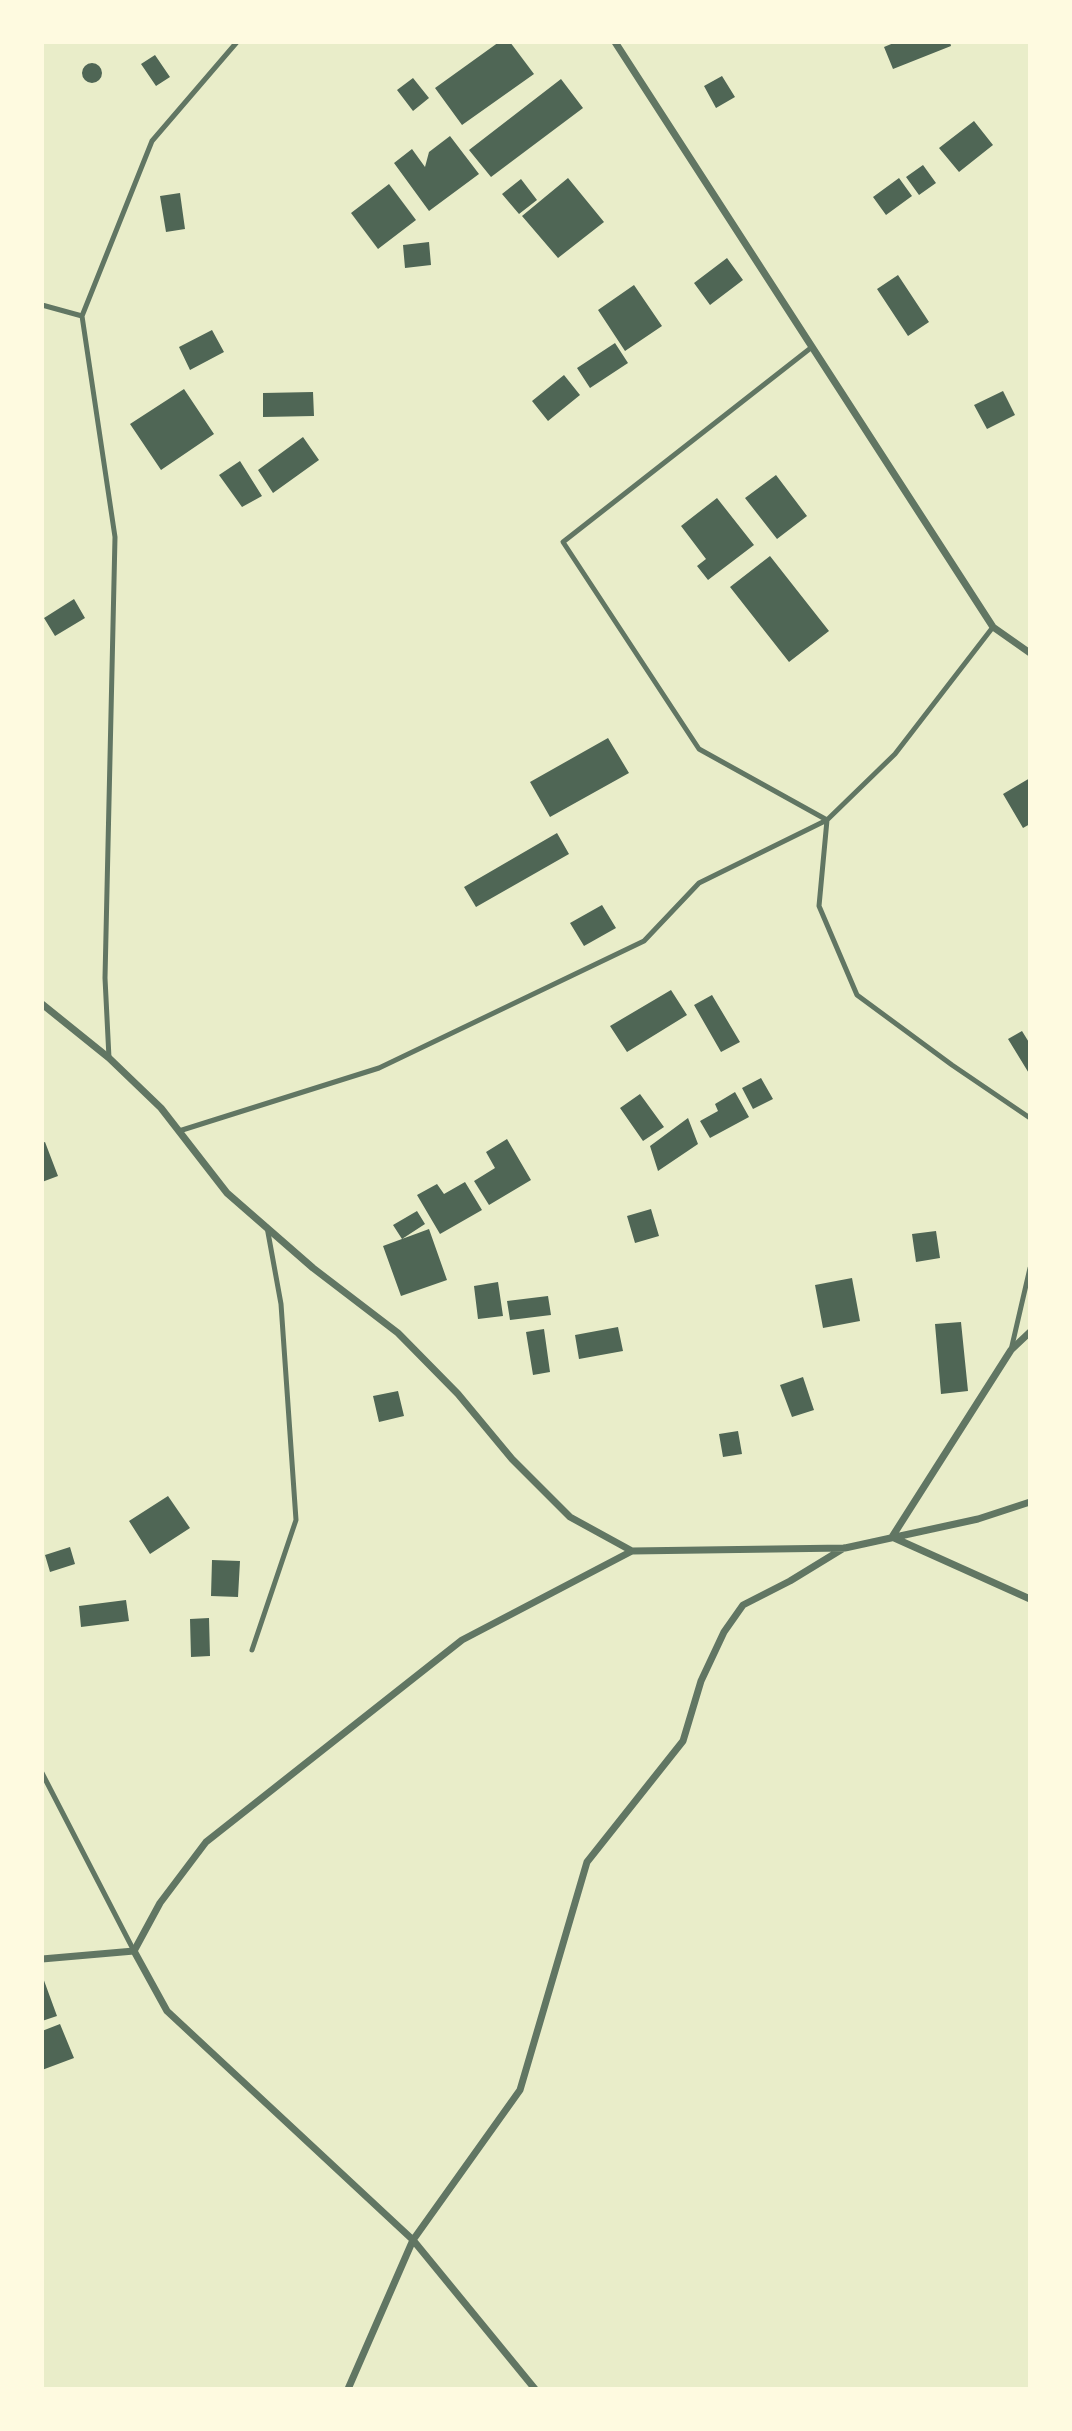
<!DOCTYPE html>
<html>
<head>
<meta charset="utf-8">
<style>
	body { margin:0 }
	#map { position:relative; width:1072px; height:2431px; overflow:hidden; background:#e9edc9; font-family:Arial,sans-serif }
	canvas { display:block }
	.frame { position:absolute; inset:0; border:44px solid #fefae0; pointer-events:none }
</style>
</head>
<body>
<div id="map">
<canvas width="1072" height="2431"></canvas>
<div class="frame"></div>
</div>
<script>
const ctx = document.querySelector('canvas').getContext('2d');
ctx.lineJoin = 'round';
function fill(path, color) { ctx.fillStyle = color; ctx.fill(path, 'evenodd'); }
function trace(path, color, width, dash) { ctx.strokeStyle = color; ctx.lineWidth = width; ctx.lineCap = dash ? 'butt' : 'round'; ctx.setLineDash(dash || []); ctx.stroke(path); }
fill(new Path2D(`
	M499 42H510L534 74 462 125 435 88Z
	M896 42H950L951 46 893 69 884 47Z
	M155 55 170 77 156 86 141 64Z
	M82 73a10 10 0 1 1 20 0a10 10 0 1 1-20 0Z
	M722 76 735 97 716 108 704 86Z
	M413 78 429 98 413 111 397 90Z
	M561 79 583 108 491 177 469 150Z
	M974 121 993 145 959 172 939 148Z
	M450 136 479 174 429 211 394 163 412 149 425 167 429 152Z
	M923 165 936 183 919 195 906 177Z
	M568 178 604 222 558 258 522 216Z
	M899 178 912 196 886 215 873 197Z
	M521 179 537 200 519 214 502 194Z
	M389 184 416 220 378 249 351 213Z
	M180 193 185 229 166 232 160 196Z
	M429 242 431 265 405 268 403 245Z
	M727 258 743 280 710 305 694 283Z
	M898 275 929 322 908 336 877 289Z
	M634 285 662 326 625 351 598 310Z
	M212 330 224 352 190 370 179 347Z
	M615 343 628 363 590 388 577 368Z
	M564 375 580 395 548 421 532 401Z
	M184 389 214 434 161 470 130 424Z
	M1003 391 1015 415 987 429 974 405Z
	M313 392 314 416 263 417V393Z
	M303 437 319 460 273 493 258 470Z
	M240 461 262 496 242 507 219 475Z
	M776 475 807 516 777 539 745 498Z
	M717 498 754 545 708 580 697 566 706 559 681 526Z
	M770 556 829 631 789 662 730 587Z
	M74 599 85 618 55 636 44 618Z
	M608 738 629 773 550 817 530 782Z
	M1030 778V824L1023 828 1003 794Z
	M557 833 569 854 476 907 464 887Z
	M602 905 616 928 584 946 570 923Z
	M671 990 687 1015 627 1052 610 1026Z
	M712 995 740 1042 721 1052 694 1005Z
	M1022 1031 1030 1044V1075L1008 1039Z
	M761 1078 773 1099 753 1109 742 1088Z
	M735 1092 749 1117 710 1138 700 1121 718 1111 715 1104Z
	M640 1094 664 1127 643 1141 620 1108Z
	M688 1118 698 1144 658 1171 650 1146Z
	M507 1139 531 1180 489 1205 474 1181 495 1168 486 1152Z
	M45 1142 58 1176 42 1182V1143Z
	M465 1182 482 1210 440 1234 417 1195 437 1184 444 1194Z
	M651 1209 659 1236 635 1243 627 1216Z
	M417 1211 425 1224 402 1239 393 1225Z
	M429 1229 447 1280 401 1296 383 1246Z
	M936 1231 940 1258 916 1262 912 1234Z
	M852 1278 860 1321 823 1328 815 1285Z
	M498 1282 503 1316 478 1319 474 1286Z
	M548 1296 551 1315 510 1320 507 1301Z
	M961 1322 968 1391 941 1394 935 1324Z
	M618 1327 623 1351 579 1359 575 1335Z
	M544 1329 550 1372 533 1375 526 1332Z
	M803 1377 814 1410 792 1417 780 1385Z
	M398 1391 404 1416 379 1422 373 1396Z
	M738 1431 742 1454 723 1457 719 1434Z
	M168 1496 190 1528 150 1554 129 1521Z
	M70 1547 75 1564 50 1572 45 1555Z
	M212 1560 240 1561 238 1597 211 1596Z
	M126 1600 129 1621 81 1627 79 1606Z
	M209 1618 210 1656 191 1657 190 1619Z
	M42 1975 57 2016 42 2021Z
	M60 2024 74 2058 42 2070V2031Z`), '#4f6655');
trace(new Path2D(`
	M42 305 82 316
	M812 347 563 542 699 749 827 820
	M993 627 895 754 827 820 819 906 857 995 952 1065 1030 1118
	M109 1058 105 978 115 537 82 316 152 141 237 42
	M179 1131 379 1068 644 941 699 883 827 820
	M1011 1350 1030 1268
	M252 1650 296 1520 281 1304 267 1227
	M42 1773 134 1951`), '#617663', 5);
trace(new Path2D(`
	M615 42 993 627 1030 653
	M42 1004 109 1058 161 1108 227 1193 313 1268 398 1333 458 1394 512 1459 570 1517 632 1551
	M1030 1332 1011 1350 892 1537 1030 1599
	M42 1959 134 1951
	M348 2389 413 2240 520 2090 587 1862 683 1741 701 1681 724 1632 743 1605 790 1581 844 1548
	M535 2389 413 2240 167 2011 134 1951 160 1903 206 1842 462 1640 632 1551 845 1548 978 1519 1030 1502`), '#617663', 7);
</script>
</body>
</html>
